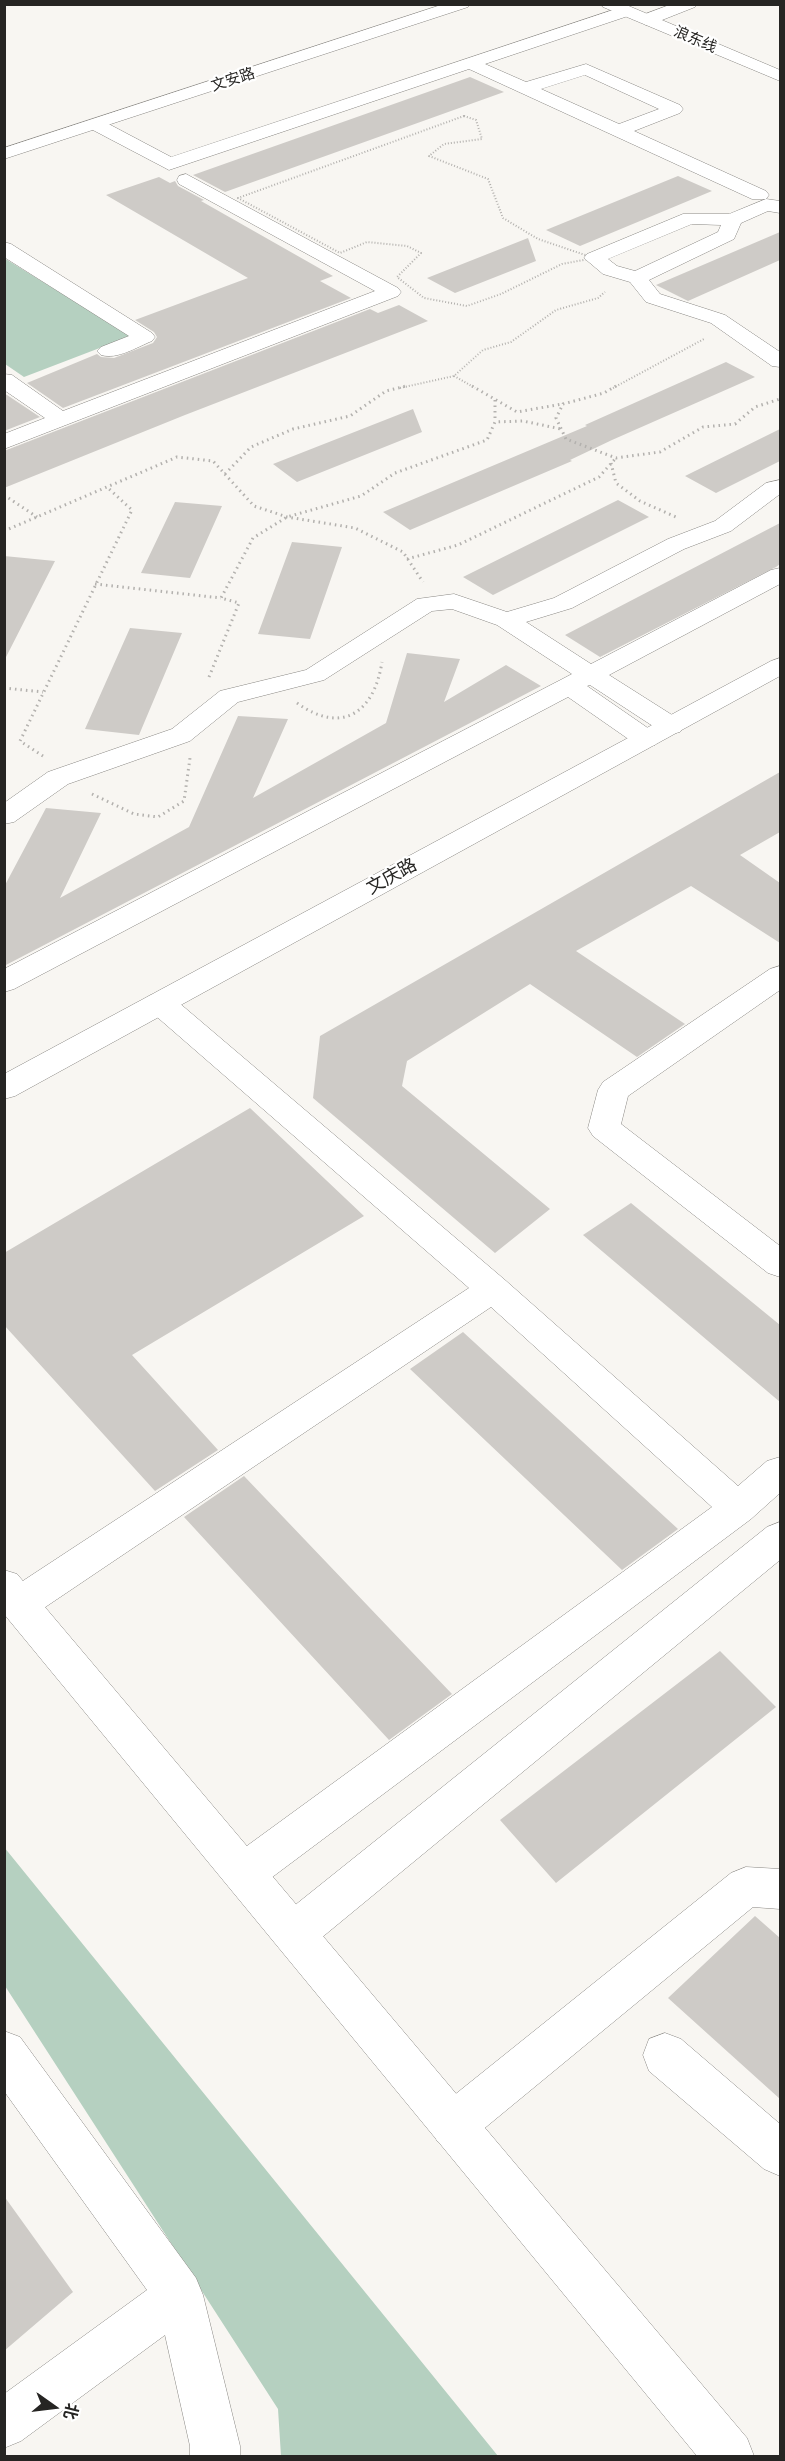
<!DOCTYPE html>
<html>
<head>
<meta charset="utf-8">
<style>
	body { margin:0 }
	#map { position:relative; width:785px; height:2461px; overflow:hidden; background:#f8f6f2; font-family:Manrope,"Noto Sans SC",sans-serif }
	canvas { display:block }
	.frame { position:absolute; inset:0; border:6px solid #262523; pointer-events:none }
	.north { position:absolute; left:24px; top:2377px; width:60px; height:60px; -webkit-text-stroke:4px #fff; paint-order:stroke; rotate:104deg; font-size:16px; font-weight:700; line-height:24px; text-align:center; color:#262523 }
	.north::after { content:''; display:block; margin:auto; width:21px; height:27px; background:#262523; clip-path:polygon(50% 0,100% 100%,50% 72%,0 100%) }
</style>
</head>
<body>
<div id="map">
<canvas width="785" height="2461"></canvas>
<div class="frame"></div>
<div class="north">北</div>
</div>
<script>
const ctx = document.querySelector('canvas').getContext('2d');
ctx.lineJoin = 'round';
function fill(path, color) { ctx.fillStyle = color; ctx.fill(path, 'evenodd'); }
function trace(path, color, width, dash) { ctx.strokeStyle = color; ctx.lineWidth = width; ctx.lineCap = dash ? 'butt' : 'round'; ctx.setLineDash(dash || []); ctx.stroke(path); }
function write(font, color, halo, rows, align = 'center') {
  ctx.font = font + ' Manrope,"Noto Sans SC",sans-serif'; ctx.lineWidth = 4.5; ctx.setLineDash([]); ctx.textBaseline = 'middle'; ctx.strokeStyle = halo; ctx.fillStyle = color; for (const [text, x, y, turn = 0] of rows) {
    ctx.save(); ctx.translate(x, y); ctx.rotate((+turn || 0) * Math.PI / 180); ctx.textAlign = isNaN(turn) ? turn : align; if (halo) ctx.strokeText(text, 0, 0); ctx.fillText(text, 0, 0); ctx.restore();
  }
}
fill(new Path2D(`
	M4 258 131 336 24 377 5 364Z
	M4 1847 498 2456H281L278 2409 5 1986Z`), '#b5d0c0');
fill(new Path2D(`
	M470 77 504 92 225 192 193 175Z
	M678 176 712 191 580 246 546 230Z
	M159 177 170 183 175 181 178 186 204 200 201 201 333 276 320 281 351 298 63 408 27 383 97 354 101 357 114 358 153 343 157 337 154 332 135 320 248 278 106 195Z
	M780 232V260L688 301 656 285Z
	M528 238 536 261 455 293 427 278Z
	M399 305 428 321 185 415 4 488V451L370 309 378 313Z
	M726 362 755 377 612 440 570 460 572 461 410 530 383 512 587 426 585 425Z
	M4 393 40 417 4 431Z
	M413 409 422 432 297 482 273 464Z
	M780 429V461L716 493 685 476Z
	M618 500 649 517 493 595 463 577Z
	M175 502 222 506 190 578 141 573Z
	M780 523V564L776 567 600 657 565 635Z
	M292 542 342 547 310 639 258 634Z
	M4 556 55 561 4 661Z
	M130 628 182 633 139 735 85 729Z
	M407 653 460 659 444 702 506 665 541 686 4 966V887L46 808 101 813 60 898 189 827 238 716 288 719 253 798 386 723Z
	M780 772V832L740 855 780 883V943L691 886 576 951 685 1024 637 1057 530 984 407 1061 402 1086 550 1209 495 1253 313 1098 320 1036Z
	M250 1108 364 1216 132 1355 218 1450 155 1491 4 1325V1253Z
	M631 1203 780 1325V1402L583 1235Z
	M463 1332 678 1529 622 1570 410 1369Z
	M244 1476 452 1694 389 1740 184 1517Z
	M720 1651 776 1707 556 1883 500 1820Z
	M755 1916 780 1938V2099L668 1998Z
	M4 2196 73 2292 4 2351Z`), '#cecbc7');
const street = new Path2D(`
	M672 4H697L695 7 652 24 646 25 638 20 640 16Z
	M625 6 633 11 631 15 485 64 526 82 586 64 680 105 683 109 680 113 634 131 766 191 769 195 766 199H752L469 69 169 170 91 129 88 125 91 121H103L171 157ZM585 75 659 109 619 124 541 89Z
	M186 174 398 288 401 292 398 296 4 449V434L45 418 4 390V374L12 375 63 411 375 291 179 184 177 180 179 176Z
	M766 199 780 201V213L768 211 741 223 734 239 649 280 660 294 725 315 780 352V367L772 366 711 323 646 302 630 282 603 274 584 258 587 254 683 214H729ZM692 224 721 225 718 232 635 271 617 266 608 259Z
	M4 242 11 244 152 333 155 337 152 341C137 347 117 360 101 355L97 351 101 347 129 336 4 257Z
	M780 480V494L731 531 684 549 572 608 526 622 591 664 771 570 780 568V584L609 675 680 720 684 726 680 732 671 734 662 732 590 685 587 686 655 733 659 739 655 745 646 747 637 745 568 697 14 989 4 992V969L572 674 497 625 452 609 432 611 324 680 238 702 190 741 68 784 14 822 4 824V803L48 772 172 729 220 691 306 670 417 599 454 594 507 612 554 598 668 539 715 521 766 483Z
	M780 966V990L628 1096 621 1124 780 1246V1277L768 1273 593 1136 588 1128 598 1090 603 1082 770 969Z
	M160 993 171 996 505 1280 738 1486 767 1461 780 1457V1493L751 1519 259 1887 244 1893 229 1887 223 1873 229 1859 712 1507 491 1307 32 1616 19 1621 6 1616V1592L469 1288 149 1010 145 1003 149 996Z
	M780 1522V1560L309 1948 294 1954 279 1948 273 1933 279 1918 767 1527Z
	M746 1867 780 1869V1909L753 1907 469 2141 453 2148 437 2141 430 2125 437 2109 731 1873Z
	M4 2031 20 2037 196 2278 203 2295 240 2446V2456H190V2446L165 2335 21 2441 4 2448V2394L147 2290 4 2091Z
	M665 2033 681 2039 780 2124V2176L764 2169 649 2071 643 2055 649 2039Z`);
const secondary = new Path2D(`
	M444 4H470L468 7 4 159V148Z
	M601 4H624L780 70V81L603 7Z
	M780 658V676L15 1096 4 1099V1074L771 661Z
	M4 1570 17 1574 747 2438 754 2456H697L4 1614Z`);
trace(street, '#898783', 1);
trace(secondary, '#898783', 1);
trace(new Path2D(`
	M464 116 476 120 482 139 444 144 429 156 488 179 503 218 538 239 594 258 562 264 501 294 467 306 424 298 397 277 421 253 407 246 367 242 340 253 238 198Z
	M454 376 475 388
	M400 388 454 376 483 350 511 342 556 310 598 298 605 292
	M613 388 704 339`), '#b3b1ae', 2, [1, 2]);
trace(new Path2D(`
	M472 386 517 412 562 404
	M616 386 604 393 563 404 556 418 566 439 616 458 660 452 703 427 735 424 755 407 780 399
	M495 400V422
	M611 463 616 483 640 501 676 517
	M225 474 251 447 293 429 350 416 386 391 406 386
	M4 495 37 517
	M4 531 177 457 213 461 254 506 287 517 355 528 403 552 423 582
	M407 559 458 545 599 477 616 458
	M95 584 221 598
	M209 677 239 603 221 598 253 538 287 517 361 496 395 473 487 440 495 422 523 421 561 429
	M4 688 43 692
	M297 703C342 735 374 713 382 662
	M43 756 20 741 132 510 107 487
	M92 794 134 814 158 817 184 801 190 758`), '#b3b1ae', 3, [1.5, 4]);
fill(street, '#fff');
fill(secondary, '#fff');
write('15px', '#262523', '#fff', [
	["浪东线",695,40,23],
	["文安路",233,80,-18]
]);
write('18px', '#262523', '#fff', [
	["文庆路",392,877,-29]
]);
</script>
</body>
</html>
